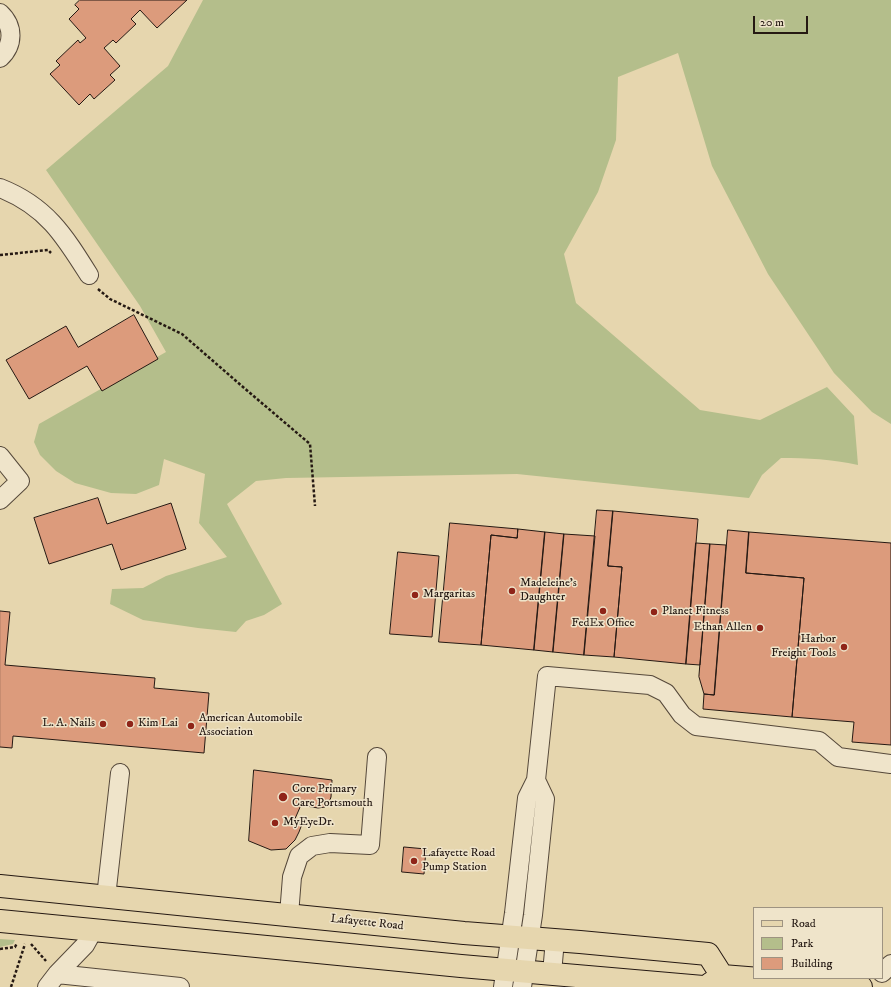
<!DOCTYPE html>
<html>
<head>
<meta charset="utf-8">
<style>
	body { margin:0 }
	#map { position:relative; width:891px; height:987px; overflow:hidden; background:#e6d6ae; font-family:"IM FELL DW Pica",serif }
	canvas { display:block }
	.legend { position:absolute; left:753px; top:907px; width:130px; height:72px; box-sizing:border-box; background:#efe4ca; border:1px solid #9e9381; margin:0; padding:5px 7px; list-style:none; font-size:12px; color:#251913 }
	.legend li { display:flex; align-items:center; gap:8px; height:20px }
	.legend b { width:20px; border:1px solid #9e9381 }
	.scale { position:absolute; left:753px; top:16px; width:55px; height:18px; box-sizing:border-box; border:2px solid #251913; border-top:0; padding-left:5px; font-size:12px; line-height:14px; white-space:nowrap; color:#251913; -webkit-text-stroke:3px #efe4ca; paint-order:stroke }
</style>
</head>
<body>
<div id="map">
<canvas width="891" height="987"></canvas>
<ul class="legend">
<li><b style="height:5px;background:#e6d6ae"></b>Road</li>
<li><b style="height:11px;background:#b4be8b"></b>Park</li>
<li><b style="height:11px;background:#dc9b7c"></b>Building</li>
</ul>
<div class="scale">20 m</div>
</div>
<script>
const ctx = document.querySelector('canvas').getContext('2d');
ctx.lineJoin = 'round';
function fill(path, color) { ctx.fillStyle = color; ctx.fill(path, 'evenodd'); }
function trace(path, color, width, dash) { ctx.strokeStyle = color; ctx.lineWidth = width; ctx.lineCap = dash ? 'butt' : 'round'; ctx.setLineDash(dash || []); ctx.stroke(path); }
function write(font, color, halo, rows, align = 'center') {
  ctx.font = font + ' "IM FELL DW Pica",serif'; ctx.lineWidth = 3; ctx.setLineDash([]); ctx.textBaseline = 'middle'; ctx.strokeStyle = halo; ctx.fillStyle = color; for (const [text, x, y, turn = 0] of rows) {
    ctx.save(); ctx.translate(x, y); ctx.rotate((+turn || 0) * Math.PI / 180); ctx.textAlign = isNaN(turn) ? turn : align; if (halo) ctx.strokeText(text, 0, 0); ctx.fillText(text, 0, 0); ctx.restore();
  }
}
fill(new Path2D(`
	M203 0H891V424L872 412 834 373 768 274 712 166 678 53 618 77 616 140 598 192 564 254 576 303 700 410 760 420 827 387 854 416 858 465C832 459 807 458 781 458L762 475 749 498 517 474 286 478 256 481 227 504 282 604 264 615 246 621 236 632 198 628 143 620 110 604 112 589 143 588 166 576 227 557 199 523 205 474 164 459 159 485 136 494 111 493 75 483 56 471 40 455 34 442 39 424 166 352 140 306 46 170 168 66Z
	M0 939 15 940 13 944 0 947Z`), '#b4be8b');
const building = new Path2D(`
	M80 0H187L157 28 140 10 131 19 136 24 116 43 113 40 104 48 120 66 110 75 115 80 94 99 90 94 79 105 50 74 60 65 56 61 78 40 80 43 86 38 69 19 79 9 75 5Z
	M134 315 158 359 102 391 87 366 29 399 6 360 66 326 78 347Z
	M98 498 107 524 171 503 186 549 121 570 112 544 49 564 34 518Z
	M597 510 613 511 608 566 622 567 614 657 584 655Z
	M613 511 698 519 686 664 614 657 622 567 608 566Z
	M450 523 518 529 517 538 491 535 481 645 439 642Z
	M518 529 545 532 534 650 481 645 491 535 517 538Z
	M728 530 749 532 746 573 804 578 792 717 703 709 704 694 714 695Z
	M545 532 564 534 553 652 534 650Z
	M749 532 891 543V745L852 742 854 722 792 717 804 578 746 573Z
	M564 534 595 536 584 655 553 652Z
	M696 543 710 544 700 665 686 664Z
	M710 544 726 545 714 695 704 694 699 677Z
	M398 552 439 556 432 637 390 634Z
	M0 611 10 612 5 665 155 678 154 688 209 693 204 753 13 736 12 748 0 747Z
	M254 770 332 780 331 797 329 803 325 807 318 808 301 805 294 821 302 824 299 832 295 840 286 849 271 850 249 841Z
	M404 847 426 849 424 874 402 872Z`);
fill(building, '#dc9b7c');
trace(building, '#251913', 1);
const minor = new Path2D(`
	M0 13C14 26 14 45 0 58
	M0 188C46 206 64 235 89 275
	M0 456 20 481 0 500
	M106 897 120 773
	M289 915 292 877 299 856 312 846 330 843 370 845 377 757
	M552 973 555 940
	M882 973 891 964
	M57 974 180 987
	M47 987 57 974 85 945 94 929
	M503 987 514 913 527 798 536 780 547 676 650 685 666 693 682 715 696 726 819 741 838 757 891 764
	M522 987 533 915 545 799 536 780`);
const major = new Path2D(`
	M0 886 464 933 580 942 708 954 722 976
	M0 921 461 966 703 987
	M710 984 722 976 861 987`);
trace(minor, '#55483a', 20);
trace(major, '#251913', 24);
trace(new Path2D(`
	M0 255 48 250 51 253
	M98 289 110 299 182 334 243 387 310 444 315 506
	M31 944 46 961
	M0 949 15 947 17 943
	M11 987 25 944`), '#251913', 2.5, [3, 2]);
trace(minor, '#efe4ca', 18);
trace(major, '#e6d6ae', 22);
for (const [x, y, r, color] of [
	[512,591,4,"#8f2418"],
	[415,595,4,"#8f2418"],
	[603,611,4,"#8f2418"],
	[654,612,4,"#8f2418"],
	[760,628,4,"#8f2418"],
	[844,647,4,"#8f2418"],
	[103,724,4,"#8f2418"],
	[130,724,4,"#8f2418"],
	[191,726,4,"#8f2418"],
	[283,797,5,"#8f2418"],
	[275,823,4,"#8f2418"],
	[414,861,4,"#8f2418"]
]) { const dot = new Path2D(); dot.arc(x, y, r, 0, 2 * Math.PI); ctx.fillStyle = color; ctx.fill(dot); trace(dot, '#efe4ca', 1.5); }
write('12px', '#251913', '#efe4ca', [
	["Madeleine's",520,584],
	["Daughter",520,598],
	["Margaritas",423,595],
	["Planet Fitness",662,612],
	["FedEx Office",603,624,"center"],
	["Ethan Allen",752,628,"right"],
	["Harbor",836,640,"right"],
	["Freight Tools",836,654,"right"],
	["American Automobile",199,719],
	["Association",199,733],
	["L. A. Nails",95,724,"right"],
	["Kim Lai",138,724],
	["Core Primary",292,790],
	["Care Portsmouth",292,804],
	["MyEyeDr.",283,823],
	["Lafayette Road",422,854],
	["Pump Station",422,868]
], 'left');
write('12px', '#251913', '#efe4ca', [
	["Lafayette Road",367,923,6]
]);
</script>
</body>
</html>
